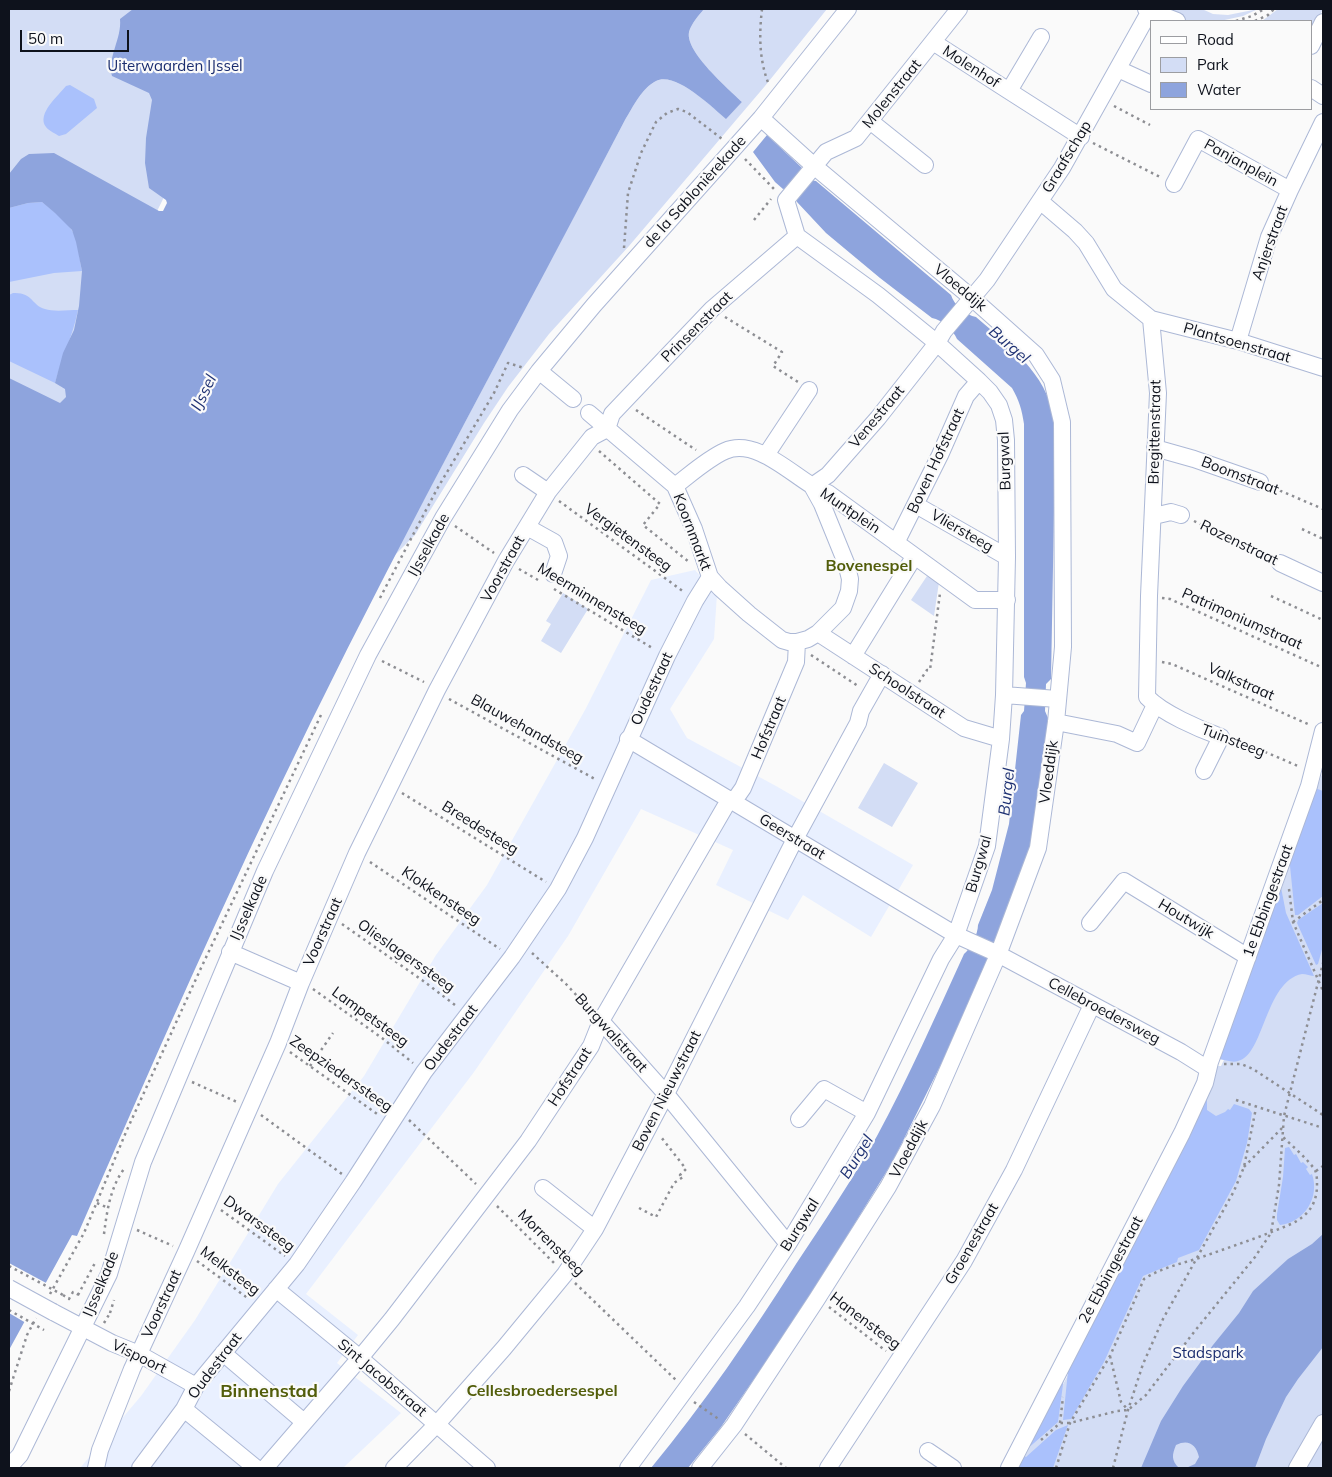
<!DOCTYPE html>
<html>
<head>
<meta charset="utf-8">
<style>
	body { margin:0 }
	#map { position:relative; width:1332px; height:1477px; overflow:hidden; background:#fafafa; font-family:Mulish,sans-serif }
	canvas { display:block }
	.frame { position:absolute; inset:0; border:10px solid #0e121c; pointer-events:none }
	.legend { position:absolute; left:1150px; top:20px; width:162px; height:90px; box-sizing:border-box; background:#fafafa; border:1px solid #9c9da1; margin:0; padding:6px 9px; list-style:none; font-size:15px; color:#0e121c }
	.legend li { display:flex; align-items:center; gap:10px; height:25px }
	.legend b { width:25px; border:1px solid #9c9da1 }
	.scale { position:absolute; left:20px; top:30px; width:109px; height:22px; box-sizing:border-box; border:2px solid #0e121c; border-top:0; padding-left:6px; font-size:15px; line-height:18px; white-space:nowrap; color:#0e121c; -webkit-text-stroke:4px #fafafa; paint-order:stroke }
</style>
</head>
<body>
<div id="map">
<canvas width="1332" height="1477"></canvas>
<div class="frame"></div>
<ul class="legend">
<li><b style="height:6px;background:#fff"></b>Road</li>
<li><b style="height:14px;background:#d3ddf5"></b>Park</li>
<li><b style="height:14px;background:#8ea4dd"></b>Water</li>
</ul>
<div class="scale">50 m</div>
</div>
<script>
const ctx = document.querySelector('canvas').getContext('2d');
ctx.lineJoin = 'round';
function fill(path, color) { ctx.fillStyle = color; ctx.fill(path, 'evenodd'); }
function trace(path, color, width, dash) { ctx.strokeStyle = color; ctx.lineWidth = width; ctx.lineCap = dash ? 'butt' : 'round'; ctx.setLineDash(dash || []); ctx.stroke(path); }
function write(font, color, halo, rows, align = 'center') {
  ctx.font = font + ' Mulish,sans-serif'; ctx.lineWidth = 4.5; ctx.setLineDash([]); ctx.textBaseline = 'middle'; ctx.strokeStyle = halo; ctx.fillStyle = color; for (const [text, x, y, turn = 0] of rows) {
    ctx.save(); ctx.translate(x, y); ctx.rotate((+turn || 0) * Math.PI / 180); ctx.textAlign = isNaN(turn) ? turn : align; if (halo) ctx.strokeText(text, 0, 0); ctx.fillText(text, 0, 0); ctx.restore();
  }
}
fill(new Path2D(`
	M695 570 717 594 714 639 670 709 687 738 776 786 913 865 871 937 803 895 788 920 716 885 733 850 641 809 568 936 474 1072 306 1294 358 1335 337 1363 401 1413 343 1468H80L141 1396 195 1320 278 1184 364 1076 436 955 487 885 585 710 651 580Z`), '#e9f0ff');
fill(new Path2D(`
	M9 9H274L163 199 69 392 9 525Z
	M704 9H827L765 86 629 246 549 334 508 387 484 423 415 535 394 556 625 120C633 107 642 88 656 81 675 71 712 107 726 118L742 102C729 89 685 52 689 32 691 24 699 15 704 9Z
	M1164 9H1202L1213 14 1228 15 1258 9 1243 16 1220 21H1187L1165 11Z
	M1278 9H1323L1311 32V21H1262Z
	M927 576 939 582 934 616 911 600Z
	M563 593 588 609 561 653 541 641 551 624 546 621Z
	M884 763 918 783 892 827 858 808Z
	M1323 771V1415L1291 1468H1019C1088 1339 1153 1208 1216 1075L1214 1074 1217 1066H1221L1232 1043 1251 975Z
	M1323 1436V1468H1304Z`), '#d3ddf5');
fill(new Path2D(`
	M70 85 94 99 97 108 66 134 59 136C56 134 49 131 46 127 36 114 59 95 66 86Z
	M42 202C52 210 64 219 71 229 79 240 79 259 82 271L54 273 9 282V208L28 203Z
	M13 293C33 292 31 305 45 309 53 312 69 310 78 310 73 335 62 358 55 383L9 361V295Z
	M1312 787 1323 791V896L1298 915H1295L1290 866 1284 865Z
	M1278 872 1286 913 1314 976C1311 976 1306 974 1302 974 1265 981 1264 1056 1238 1061 1233 1063 1225 1060 1219 1059Z
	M1323 903V946L1318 964 1316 965 1297 923 1298 920Z
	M1207 1099V1110L1216 1116 1225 1112 1228 1109 1230 1110 1234 1104 1249 1109 1252 1113 1247 1143 1236 1181 1199 1250 1178 1258 1177 1262 1143 1276 1104 1362 1071 1419 1063 1420 1068 1371 1067 1370 1192 1124Z
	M1289 1147 1294 1155 1296 1154 1301 1163 1303 1162 1308 1167 1306 1169 1310 1175 1312 1174C1320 1197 1305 1222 1280 1225L1277 1220V1214L1283 1177 1285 1148Z
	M1064 1377 1058 1422 1026 1450Z
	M1068 1425 1053 1468H1016L1023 1455 1026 1457 1056 1430Z`), '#aac1fc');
fill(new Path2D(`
	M133 9H704C699 15 691 24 689 32 685 52 729 89 742 102L726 119C712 107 675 71 656 81 642 88 633 107 625 120 520 322 410 520 310 724 227 893 152 1064 77 1236L72 1235 9 1350V378L60 403 66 397 65 389 55 383 63 353 74 330 79 306 82 271 76 242 72 230 55 213 42 202 28 203 9 208V174L21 159 29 154 54 153 159 211H163L167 203 166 200 149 188 145 163 146 138 152 100 149 93 112 76C107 57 122 39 120 19Z
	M767 135 801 167 802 172 810 180 816 181 951 295C954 305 966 315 976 317 1008 345 1047 373 1054 419 1056 430 1055 443 1055 454L1051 679 1046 684 1045 711 1048 718 1044 767 1034 833 1026 867 963 1020 893 1161 803 1308 721 1427 688 1468H651C704 1404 751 1335 796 1264 824 1222 852 1180 877 1136 909 1077 936 1015 964 954 971 948 978 934 978 925L992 890 1009 824 1021 715 1024 711 1026 683 1024 677V424C1022 410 1019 400 1012 388L957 339C953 330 942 320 932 318L880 278 826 233 797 202 796 197 788 188 783 189 775 182 753 152Z
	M1323 1234V1347L1298 1379 1286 1397 1266 1439 1255 1468H1186L1195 1464 1199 1457C1196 1444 1188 1439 1176 1445 1172 1455 1171 1460 1179 1468H1141L1161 1421 1183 1386 1213 1345 1239 1313 1253 1291 1288 1259 1312 1244Z`), '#8ea4dd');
fill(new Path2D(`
	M9 1263 48 1284 26 1323 9 1313Z`), '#fafafa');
const minor = new Path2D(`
	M1146 9 1177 21
	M1041 37 1009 91 1081 137
	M933 42 1009 91
	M1311 46 1323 22
	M1118 69 1151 84
	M1311 88 1323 96
	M870 121 925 165
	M1174 184 1198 139 1290 190
	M1040 201 1075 231 1086 243 1114 289 1151 319 1158 393 1149 596 1147 697C1162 713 1199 729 1221 737L1204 771
	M1151 319 1238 341 1323 368
	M1238 341 1269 237 1290 190 1323 122
	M539 371 573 399
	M589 413 675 486 694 529 710 577 720 588 749 614 782 640 789 642H797L808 639 818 633 843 608 849 591 850 579 846 563 822 504 812 486
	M607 429 612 414 712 309 797 236
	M1155 448 1194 459 1260 482
	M766 455 809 390
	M523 475 548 492
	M675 486C691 474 707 459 725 451 754 438 788 471 811 485 816 489 823 491 828 493L975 600H1007
	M812 486 828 475 878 418 937 343 944 331 987 280 1062 168 1151 9
	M916 505 1007 557
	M1154 516 1171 512 1181 515
	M527 527 554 542 559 556 553 574
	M896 543 940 455 966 396 979 381
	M1280 563 1323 583
	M818 633 964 728 1001 739
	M853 656 914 557
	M1004 695 1057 699
	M1056 722 1117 734 1137 743 1155 705
	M628 739 956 935 996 953 1181 1052 1208 1069
	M1090 923 1124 881 1248 957
	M230 952 301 983
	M601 1021 666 1094 788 1244
	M799 1119 824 1089 867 1113
	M543 1188 595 1229
	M276 1289 360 1358 487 1468
	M53 1312 112 1343 139 1354 196 1386
	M223 1353 304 1422
	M184 1409 256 1468
	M928 1451 953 1468
	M9 1467 20 1455 109 1274 143 1162 265 871 368 655 443 518 510 410 539 371 594 305 761 118 848 9
	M96 1468 100 1450 132 1369 186 1252 278 1043 301 983 357 853 390 786 437 690 506 561 548 492 592 437 607 429
	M140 1468 184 1409 196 1386 297 1264 353 1182 424 1072 512 957 558 889 585 838 667 656 695 601 710 577
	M265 1468 360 1358 392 1319 528 1141 591 1046 601 1021 729 800 736 798 743 788 796 662 797 642
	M394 1468 437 1424 504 1348 565 1274 595 1229 666 1094 795 839 858 723 861 711 882 674
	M628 1468 747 1306 788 1244 867 1113 941 959 956 935 987 846 1001 739 1004 695 1007 557 1006 440 1004 420 999 405 990 392 979 381 937 343 878 295 797 236 786 200 826 152 856 138 959 9
	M700 1468 734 1425 817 1299 888 1187 932 1106 998 955 1038 848 1056 722 1063 647 1062 422 1052 380 1036 355 972 298 814 166 761 118
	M828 1468 964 1261 1014 1170 1092 1005
	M1009 1468 1182 1133 1205 1083 1210 1062 1309 786 1323 731
	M1297 1468 1323 1423`);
trace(minor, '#acb8d6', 18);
trace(new Path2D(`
	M762 9C759 35 759 60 769 85
	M1236 21 1252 16 1264 9
	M1255 21 1268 15 1274 9
	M1114 106 1150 125
	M1093 143 1162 178
	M745 159 776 191
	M754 220 771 199
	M624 248 628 193 641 153 656 122 667 113 678 109 687 112 722 139
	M725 317 782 352 773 366 798 382
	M636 410 696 450
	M599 451 660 504 643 525 689 562
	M1274 488 1323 509
	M559 501 684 592
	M1194 521 1267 557
	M455 526 494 553
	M1302 529 1323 539
	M519 569 538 580
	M554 589 654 649
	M1271 596 1323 620
	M380 598 437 489 494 393 508 363 524 368
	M1162 598 1170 599 1323 668
	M811 655 858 686
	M382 661 424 682
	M1162 662 1172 664 1310 725
	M919 682 927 670H930L940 593
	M449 699 595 779
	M1235 739 1298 766
	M402 793 546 882
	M370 862 500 949
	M1289 889 1293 922 1323 991
	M1293 922 1323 900
	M342 924 422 980 455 1005
	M532 953 566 984 591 1011
	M313 989 382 1038 413 1063
	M290 1052 380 1116
	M1224 1064H1241L1253 1069 1323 1115
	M310 1066 333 1033
	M192 1082 237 1102
	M1236 1100 1323 1128
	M261 1115 342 1174
	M409 1120 476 1184
	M1244 1167 1282 1128
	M1316 1171 1323 1166
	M97 1203 108 1208
	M497 1206 555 1264
	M639 1208 656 1217 674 1183 683 1177 680 1175 686 1169 661 1137
	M221 1210 285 1256
	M137 1230 173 1246
	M104 1234C107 1211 110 1188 124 1169
	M197 1261 249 1299
	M575 1283 676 1380
	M50 1294 84 1233 126 1132 201 968 321 715
	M63 1295 69 1299 73 1292 79 1295
	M78 1295 96 1261
	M829 1307 886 1351
	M110 1313 114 1300
	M104 1323 110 1313
	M1110 1356 1121 1402 1128 1410
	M9 1391 27 1335 36 1318
	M694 1402 720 1420
	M1060 1423 1063 1397
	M745 1434 786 1468
	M1041 1440 1060 1423H1070L1117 1411 1128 1410 1146 1395 1194 1332 1255 1257 1271 1233 1279 1185 1284 1116 1323 963
	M1056 1468 1070 1423 1110 1356 1144 1279C1161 1268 1180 1264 1199 1258 1230 1247 1261 1237 1291 1224 1308 1216 1317 1204 1317 1185 1317 1180 1317 1174 1315 1170 1306 1157 1293 1147 1282 1136
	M1113 1468 1128 1410 1143 1364 1163 1319 1234 1191 1244 1167 1256 1108`), '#8d8e93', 2.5, [2.5, 4]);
trace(minor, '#fff', 16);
const minorBridge = new Path2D(`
	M9 1288 53 1312`);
trace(minorBridge, '#acb8d6', 18, []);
trace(new Path2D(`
	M9 1266 63 1295
	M9 1310 44 1330`), '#8d8e93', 2.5, [2.5, 4]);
trace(minorBridge, '#fff', 16);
write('15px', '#1a2d6f', '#fafafa', [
	["Uiterwaarden IJssel",175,66],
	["Stadspark",1208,1353]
]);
write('15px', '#0e121c', '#fafafa', [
	["Molenhof",971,67,33],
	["Molenstraat",892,94,-51],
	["Graafschap",1067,157,-59],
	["Panjanplein",1241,163,29],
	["de la Sablonièrekade",695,192,-48],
	["Anjerstraat",1270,243,-70],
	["Vloeddijk",960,288,40],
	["Prinsenstraat",697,327,-45],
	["Plantsoenstraat",1237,343,16],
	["Venestraat",877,417,-50],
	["Bregittenstraat",1155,432,-89],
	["Boven Hofstraat",936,461,-65],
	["Burgwal",1005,461,-92],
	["Boomstraat",1240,476,21],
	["Muntplein",850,511,34],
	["Vliersteeg",962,531,30],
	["Koornmarkt",692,532,69],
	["Vergietensteeg",628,538,36],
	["Rozenstraat",1239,543,26],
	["IJsselkade",429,545,-61],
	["Voorstraat",503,569,-61],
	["Meerminnensteeg",592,599,31],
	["Patrimoniumstraat",1242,619,24],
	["Valkstraat",1241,682,24],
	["Oudestraat",652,689,-65],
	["Schoolstraat",907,691,33],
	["Hofstraat",769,728,-67],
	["Blauwehandsteeg",527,729,29],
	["Tuinsteeg",1233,741,21],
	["Vloeddijk",1049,772,-82],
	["Breedesteeg",480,828,32],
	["Geerstraat",792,837,31],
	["Burgwal",979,864,-74],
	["Klokkensteeg",441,896,34],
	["1e Ebbingestraat",1268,901,-70],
	["IJsselkade",249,908,-66],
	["Houtwijk",1186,919,31],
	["Voorstraat",323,932,-66],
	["Olieslagerssteeg",406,956,35],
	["Cellebroedersweg",1104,1011,28],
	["Lampetsteeg",370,1017,36],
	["Burgwalstraat",611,1033,48],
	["Oudestraat",451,1038,-53],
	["Zeepziederssteeg",341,1074,35],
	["Hofstraat",570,1077,-57],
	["Boven Nieuwstraat",667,1091,-63],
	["Vloeddijk",909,1149,-62],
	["Dwarssteeg",259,1224,36],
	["Burgwal",800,1225,-58],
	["Morrensteeg",551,1243,45],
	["Groenestraat",972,1244,-60],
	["2e Ebbingestraat",1111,1270,-62],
	["Melksteeg",230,1271,37],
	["IJsselkade",101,1284,-67],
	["Voorstraat",162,1304,-65],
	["Hanensteeg",865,1321,37],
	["Vispoort",139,1357,26],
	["Oudestraat",215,1366,-53],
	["Sint Jacobstraat",382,1378,40]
]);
write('italic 16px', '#1e3173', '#fafafa', [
	["Burgel",1009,345,41],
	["IJssel",204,393,-64],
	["Burgel",1007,792,-84],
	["Burgel",857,1157,-58]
]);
write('bold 16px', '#525d0a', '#fafafa', [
	["Bovenespel",869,566],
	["Cellesbroedersespel",542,1391]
]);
write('bold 18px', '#525d0a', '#fafafa', [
	["Binnenstad",269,1392]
]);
</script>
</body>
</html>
